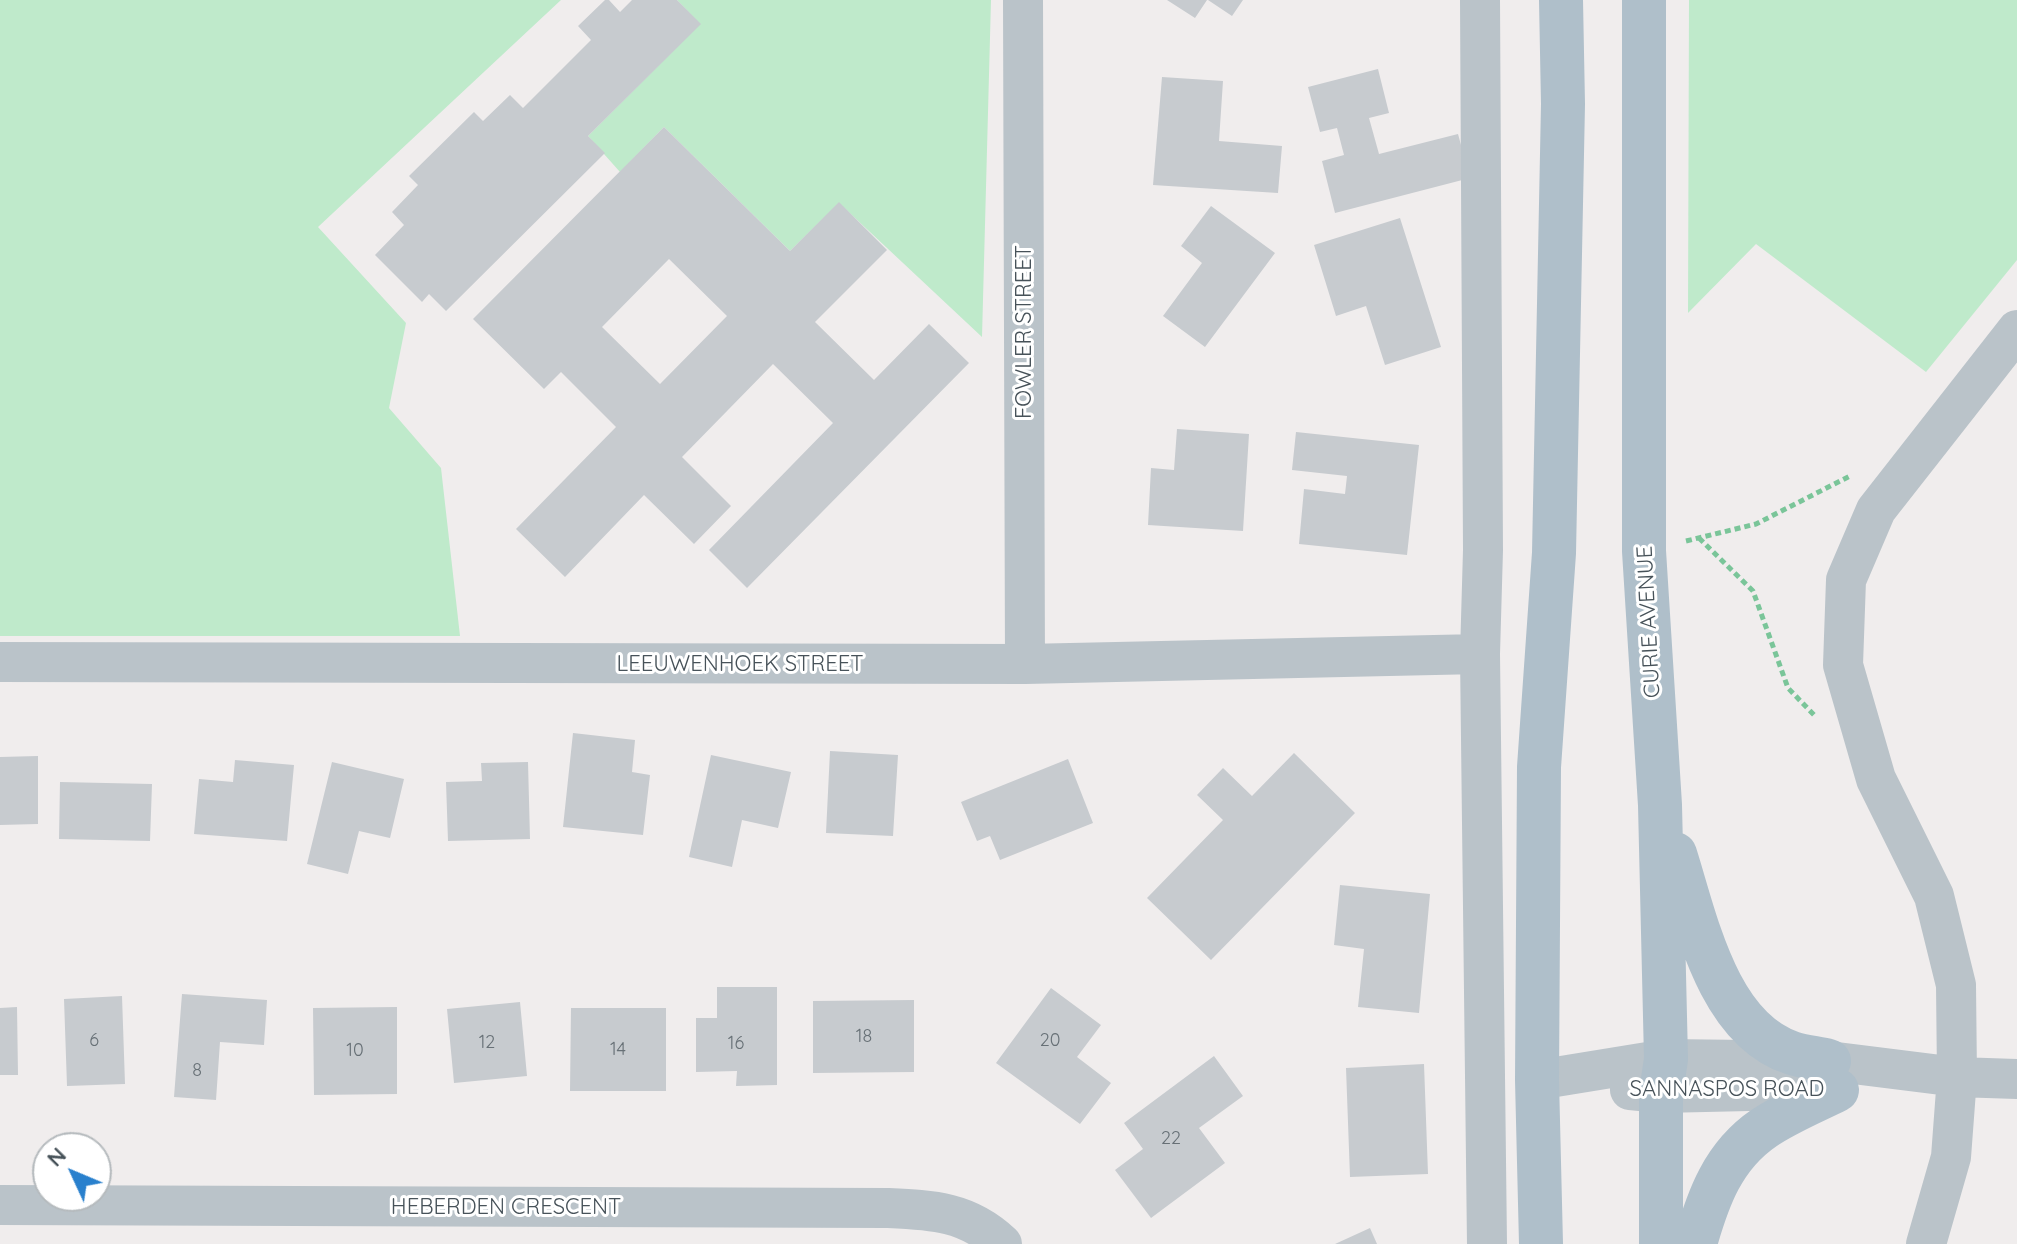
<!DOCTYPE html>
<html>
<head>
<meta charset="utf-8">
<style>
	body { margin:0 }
	#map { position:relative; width:2017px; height:1244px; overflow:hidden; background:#f0eded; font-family:Quicksand,sans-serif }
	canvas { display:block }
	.north { position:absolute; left:32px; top:1132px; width:80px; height:80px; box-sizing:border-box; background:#fff; border:2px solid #b5babd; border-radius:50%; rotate:314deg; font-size:22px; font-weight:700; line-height:32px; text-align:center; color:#475259 }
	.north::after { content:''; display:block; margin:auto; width:28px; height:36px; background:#2980cd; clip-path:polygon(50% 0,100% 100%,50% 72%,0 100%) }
</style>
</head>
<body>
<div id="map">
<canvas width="2017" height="1244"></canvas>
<div class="north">N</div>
</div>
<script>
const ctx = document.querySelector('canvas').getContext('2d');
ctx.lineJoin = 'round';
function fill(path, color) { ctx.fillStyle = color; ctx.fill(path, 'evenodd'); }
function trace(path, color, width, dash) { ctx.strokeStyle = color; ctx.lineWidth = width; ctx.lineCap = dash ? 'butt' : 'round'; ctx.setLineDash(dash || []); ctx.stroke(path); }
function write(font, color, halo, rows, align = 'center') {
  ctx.font = font + ' Quicksand,sans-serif'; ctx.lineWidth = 6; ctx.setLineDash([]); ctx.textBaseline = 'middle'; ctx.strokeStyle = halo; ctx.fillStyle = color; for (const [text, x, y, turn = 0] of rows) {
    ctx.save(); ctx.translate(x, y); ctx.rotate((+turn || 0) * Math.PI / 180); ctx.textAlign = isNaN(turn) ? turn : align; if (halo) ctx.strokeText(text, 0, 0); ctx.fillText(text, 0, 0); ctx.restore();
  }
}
fill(new Path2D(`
	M0 0H561L318 227 406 323 389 408 441 468 460 636H0Z
	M677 0H991L982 337 839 203 790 251 664 127 620 172 588 136 700 24Z
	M1689 0H2017V260L1926 372 1756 244 1688 313Z`), '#bfeacb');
fill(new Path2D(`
	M605 0H609L620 12 632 0H677L701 24 588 136 605 153 446 311 429 294 422 302 375 255 404 225 392 212 418 185 409 176 474 112 483 121 510 95 523 108 591 40 578 26Z
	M1167 0H1207L1195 18Z
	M1208 0H1243L1232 16Z
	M1378 69 1389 113 1369 118 1379 154 1458 134 1470 178 1335 213 1322 161 1344 155 1337 128 1320 132 1308 87Z
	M1162 77 1223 81 1219 141 1282 146 1278 193 1153 185Z
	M664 127 790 251 839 202 887 250 815 322 874 380 929 324 969 363 747 588 709 550 833 423 773 364 682 457 731 506 694 544 644 495 565 577 516 529 616 427 561 372 544 389 473 319ZM669 259 727 316 660 384 602 327Z
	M1211 206 1275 253 1205 347 1163 316 1202 263 1181 246Z
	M1400 218 1441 347 1385 365 1366 306 1336 316 1314 245Z
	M1177 429 1249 434 1243 531 1148 525 1151 468 1174 470Z
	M1296 432 1419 445 1407 555 1299 544 1304 489 1345 494 1347 476 1292 470Z
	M573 733 635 740 632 772 650 775 643 835 563 827Z
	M830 751 898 755 893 836 826 833Z
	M1294 753 1355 813 1211 960 1147 898 1223 820 1197 795 1223 768 1252 796Z
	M711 755 791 772 778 828 742 820 732 867 689 857Z
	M38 756V824L0 825V757Z
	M1068 759 1093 823 1000 860 990 836 977 841 961 802Z
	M235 760 294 765 287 841 194 834 199 779 233 782Z
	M332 762 404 779 390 838 359 831 348 874 307 864Z
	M528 762 530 839 448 841 446 782 482 781 481 763Z
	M60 782 152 784 150 841 59 839Z
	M1340 885 1430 894 1419 1013 1358 1007 1364 949 1334 945Z
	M717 987H777V1085L736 1086 737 1071 696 1072V1018H717Z
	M1051 988 1101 1025 1077 1057 1111 1083 1080 1124 996 1063Z
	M182 994 267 1000 264 1045 220 1042 216 1100 174 1097Z
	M122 996 125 1084 67 1086 64 999Z
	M914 1000V1072L813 1073V1001Z
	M520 1002 527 1076 454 1083 447 1009Z
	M17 1007 18 1075H0V1008Z
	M397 1007V1094L314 1095 313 1008Z
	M571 1008H666V1091H570Z
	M1214 1056 1243 1096 1199 1128 1225 1163 1151 1218 1115 1170 1143 1149 1124 1123Z
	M1424 1064 1428 1174 1350 1177 1346 1068Z
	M1370 1228 1377 1244H1335Z`), '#c7cbcf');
trace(new Path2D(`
	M1699 538 1753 591 1788 688 1815 716
	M1686 541 1756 524 1850 476`), '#7ac599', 5, [6, 4]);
trace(new Path2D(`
	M1023 0 1025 664
	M1480 0 1483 550 1480 654 1487 1244
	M0 662 1025 664 1480 654
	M1537 1080 1666 1059 1829 1061 1957 1077 2017 1079
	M1630 1090 1661 1093 1838 1089
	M0 1205 886 1208C932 1210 967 1211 1002 1244
	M1926 1244 1951 1157 1957 1077 1956 985 1934 896 1876 779 1843 665 1846 580 1876 510 2017 330`), '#bac3c9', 40);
trace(new Path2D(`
	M1644 0V551L1660 805 1666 1059 1661 1093V1244
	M1675 854C1696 920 1717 1028 1792 1053 1804 1057 1817 1058 1829 1061
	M1541 1244 1537 1080 1539 767 1554 553 1563 104 1561 0
	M1695 1244C1708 1198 1723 1156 1764 1128 1786 1113 1813 1102 1837 1090`), '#afbfca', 44);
write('18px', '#677076', null, [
	["18",864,1037],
	["6",94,1041],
	["20",1050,1041],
	["12",487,1043],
	["16",736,1044],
	["14",618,1050],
	["10",355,1051],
	["8",197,1071],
	["22",1171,1139]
]);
write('22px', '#475259', '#fff', [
	["FOWLER STREET",1024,332,-90],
	["CURIE AVENUE",1649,622,-93],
	["LEEUWENHOEK STREET",740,664],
	["SANNASPOS ROAD",1727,1089],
	["HEBERDEN CRESCENT",506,1207]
]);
</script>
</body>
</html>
